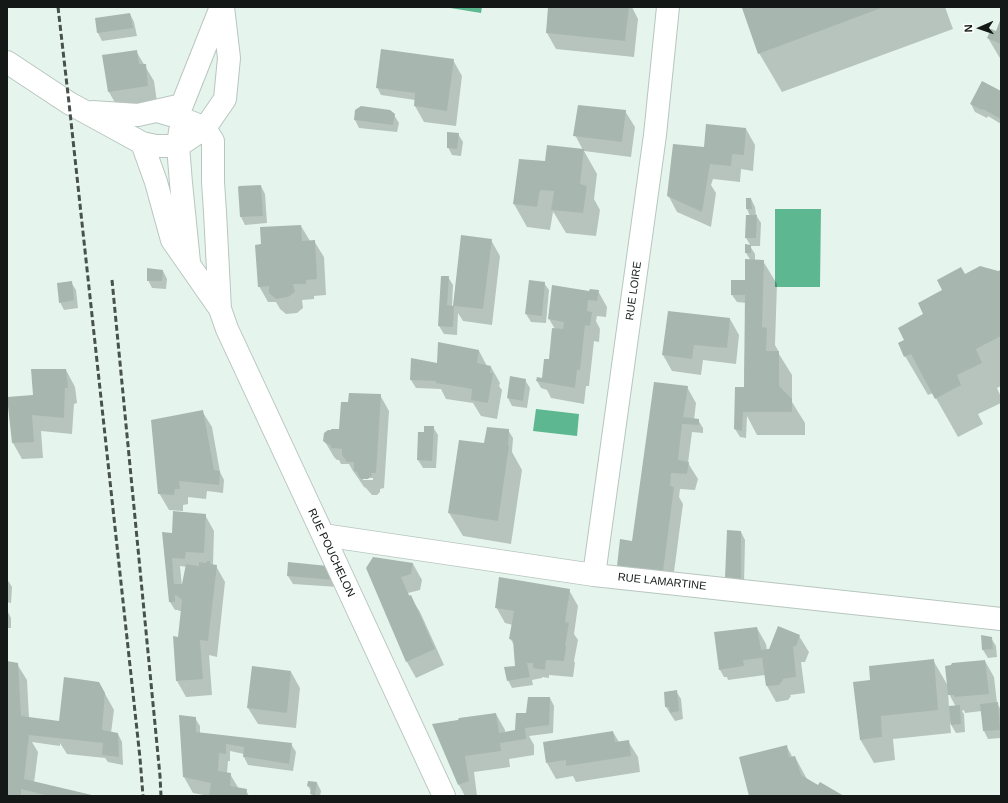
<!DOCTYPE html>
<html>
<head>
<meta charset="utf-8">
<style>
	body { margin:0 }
	#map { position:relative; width:1008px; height:803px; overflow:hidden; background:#e5f5ed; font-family:Helvetica,sans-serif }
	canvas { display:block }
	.frame { position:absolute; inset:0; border:8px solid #141917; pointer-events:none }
	.north { position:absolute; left:960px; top:8px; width:40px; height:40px; -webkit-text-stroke:3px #fff; paint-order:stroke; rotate:268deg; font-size:11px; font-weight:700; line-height:16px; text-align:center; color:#141917 }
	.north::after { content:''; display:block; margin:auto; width:14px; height:18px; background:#141917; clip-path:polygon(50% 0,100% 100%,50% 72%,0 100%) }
</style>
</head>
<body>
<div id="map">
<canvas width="1008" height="803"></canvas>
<div class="frame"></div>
<div class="north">N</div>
</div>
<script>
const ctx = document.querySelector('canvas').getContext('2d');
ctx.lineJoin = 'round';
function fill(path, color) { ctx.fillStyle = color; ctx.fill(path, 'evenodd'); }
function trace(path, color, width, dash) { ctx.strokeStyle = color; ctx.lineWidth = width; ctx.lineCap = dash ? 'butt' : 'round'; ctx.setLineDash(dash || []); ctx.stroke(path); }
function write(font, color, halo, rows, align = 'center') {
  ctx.font = font + ' Helvetica,sans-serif'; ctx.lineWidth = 3; ctx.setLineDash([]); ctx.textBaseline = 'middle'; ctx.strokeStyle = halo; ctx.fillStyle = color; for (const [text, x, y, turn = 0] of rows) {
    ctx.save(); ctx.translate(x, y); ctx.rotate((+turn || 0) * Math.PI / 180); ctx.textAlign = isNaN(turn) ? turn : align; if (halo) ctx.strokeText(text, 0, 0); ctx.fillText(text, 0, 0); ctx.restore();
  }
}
fill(new Path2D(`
	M444 7H482L481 13Z
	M775 209H821L820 287H775Z
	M536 409 579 414 577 436 533 431Z`), '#5db790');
fill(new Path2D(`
	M549 7H632L638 19 634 57 556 49 547 33Z
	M747 7H945L953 29 782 92 759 53Z
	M130 14 134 22 137 36 102 41 98 33 96 19Z
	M1001 21V60L988 38 996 32Z
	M136 51 154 81 157 102 118 108 109 92 103 56Z
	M453 60 462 76 456 126 424 122 415 106V100L381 95 377 87Z
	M1001 92V124L988 116 987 118 975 112 971 104Z
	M625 111 635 127 631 157 584 151 597 174 594 199 600 210 596 236 566 233 554 213 553 212 550 230 527 227 514 204 520 160 546 162 583 150 575 135Z
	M394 115 399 123 397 132 359 128 355 120Z
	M746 129 755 145 753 171 741 169 740 182 713 179 711 185 716 193 711 227 677 212 668 195 704 148Z
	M458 134 463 142 461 156 452 155 448 147Z
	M261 186 265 194 267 223 245 225 241 217Z
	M7 195 8 219H7Z
	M747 199H751L755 207 756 215 761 223 760 246H751L746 238 750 216 747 209Z
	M301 226 310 241H314L324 257 326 295 314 296V299L302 300 303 308 297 313 286 314 280 309 276 302H268L259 286Z
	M462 236 491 240 500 256 492 325 463 321 458 313 457 335 444 334 439 326 448 277 453 285 452 308H453Z
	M746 245 750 246 755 254V261H763L777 284 775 345 779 352V354L792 375V402L805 423V435H757L747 416 746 438 740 437 735 429 744 388 746 303 737 302 732 295 746 281 751 261 746 253Z
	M163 271 167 279 166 289 152 288 148 280Z
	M1001 271V386L997 388 1001 397V403L978 414 983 424 958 437 933 393 928 395 905 356V341L924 314 944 291 964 275 998 272Z
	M71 282 76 290 78 308 64 310 60 302Z
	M544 283 549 290 546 323 531 322 526 314Z
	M598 291 607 307 606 317 597 316 596 321 600 329 599 342 594 341 589 386H586L584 404 551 398 547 390 541 388 537 381 543 379 550 360 555 329 549 319 590 292Z
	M730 319 739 335 736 364 703 360 701 375 672 371 663 355Z
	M479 351 487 366 491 367 500 383 499 386 502 390 497 419 481 416 473 403 446 399 441 389 416 388 411 380 436 364Z
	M66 370 75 387 77 403 74 404 72 434 41 431 43 458 22 459 13 443 34 396Z
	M525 380 530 388 527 408 512 406 508 398Z
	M687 387 696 403 694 420H698L703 428V433L692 432 688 463 698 479 695 490 680 489 679 497 683 504 672 587 627 582 618 566 633 542Z
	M380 395 389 411 384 488 380 489V492L377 495H372L366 488 364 487 358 478 353 471 349 464H341L339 460H337L334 457 324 440 340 430 349 403ZM363 478H373V480H363Z
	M202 411 212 427 220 472 224 480 223 493 207 491 206 499 188 497V504L183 505V511L169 510 159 493Z
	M433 427 438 435 436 468H423L418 460 425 433Z
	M508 430 513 438 512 452 522 470 511 544 463 536 449 513 485 444Z
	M205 515 214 531 213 565 216 566 225 582 217 657 209 655 212 695 186 697 177 681 174 637 179 638 182 611H179L178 610H175L170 602 163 533 173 534ZM180 566 187 567 182 587Z
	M741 532 745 540 744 587 730 586 726 578Z
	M413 564 422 580 420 590 408 593 420 612 444 665 416 678 407 662 367 568Z
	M328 567 338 587 293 584 288 576Z
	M7 579 12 587 11 603 7 602Z
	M569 590 578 606 574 634 578 640 574 661 575 663 573 677 549 675V678L542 677V678L532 680 533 685 512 688 508 680 516 666 514 645 510 638 513 625 505 623 496 607Z
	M7 610 11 618V628H7Z
	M757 628 766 644 767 650 799 636 809 652 805 662H801L805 693 790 695 791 696 788 700 776 702 767 686 765 675 728 680 727 677H724L720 670Z
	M991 638 996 646 997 657 988 658 983 650Z
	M933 660 948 686 985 661 994 677 997 703 1001 710V738L988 739 984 731 982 711 965 713 964 710 962 711 964 714 965 732 956 733 950 723 951 733 893 739 895 760 874 763 860 739 871 681ZM948 692 956 707H949Z
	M7 662 17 664 27 680 29 718 59 722 99 683 114 710 111 733 118 734 122 742 123 765 108 762 105 758 67 754 60 743V746L32 742 38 752 34 783 93 796H7Z
	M291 672 300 688 296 728 258 724 248 708Z
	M676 691 681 699 683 719 675 721 666 707Z
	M550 698 554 706 553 733 529 736 534 745V755L509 759 510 767 474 772 477 796H465L459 785 434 725 496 714 505 730V733L516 731 527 714Z
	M195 718 200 726V733L291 744 296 752 293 771 248 765 244 757V754L230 751V761H228L227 773 230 774 239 789 246 790 249 796H209L193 793 184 777Z
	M613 732 619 742 628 741 638 757 640 772 576 782 573 776 556 779 547 763Z
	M786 746 791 754 792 757H795L808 781 818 786 842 796H750Z
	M317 783 321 791 320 796H312L311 793V791L308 786Z`), '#0003');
fill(new Path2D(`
	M548 7H629L625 41 546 33Z
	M744 7H884L758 54 742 8Z
	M130 13 133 28 97 33 95 18Z
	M1001 18V44L987 38 991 29 996 31Z
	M381 49 454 59 447 111 414 106 415 93 376 88Z
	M137 50 139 64H146L148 86 108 92 102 55Z
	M982 81 1001 91V119L983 109 982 110 970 104Z
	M578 105 626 110 622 142 573 136Z
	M361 106 390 110 395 114 393 125 354 120 355 110Z
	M706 124 746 128 744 155 732 154 731 166 710 164 702 212 667 196 673 144 704 147Z
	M447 132 459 133 457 149 447 148Z
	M547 145 584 149 580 184 587 186 583 213 551 210 554 191 540 190 537 207 513 204 519 159 545 161Z
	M261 185 263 216 240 217 238 187 239 186Z
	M746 198H751L752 209H746Z
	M746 215H757L756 238H745Z
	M301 225 302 241 315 240 317 279 306 280V284H293L295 292 288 297 276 299 269 293V286L258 287 255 245 261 244 260 227Z
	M461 235 492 239 483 309 454 306 453 327 438 326 441 276H449L447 305 453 306Z
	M745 244 751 245V253H745Z
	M745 259 764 260 762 327 767 328 766 351H779V386L792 399V412H743L742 431 734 429 735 387H744L745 295H731V280H745Z
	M980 266 998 271 1001 270V336L976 349 982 363 957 375 961 385 935 399 911 354 904 357 898 343 904 340 898 328 923 314 918 303 942 290 937 280 961 267 965 274Z
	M147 268 163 270 162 281H147Z
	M529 280 545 282 542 316 525 314Z
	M72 281 74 300 59 303 57 283Z
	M552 285 589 291 590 289 599 290 597 301 588 300 587 311 592 312 590 326 585 325 580 370H577L575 388 536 381 537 377 542 378 544 359H549L552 328 563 329 564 322 548 319Z
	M668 311 730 318 727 348 694 345 692 359 662 355Z
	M438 342 479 350 477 363 491 366 490 373H493L488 403 471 400 472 389 436 383V381L410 380 411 358 437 363Z
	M31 369H66L68 388H65L64 418 32 415 34 442 12 443 7 397 33 395Z
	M510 376 526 379 523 401 507 398Z
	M654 382 688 386 683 417 699 419V425L682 424 678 460 689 462 687 474 671 473 670 486 674 487 663 571 617 566 620 539 632 541Z
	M349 393 381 394 376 473H371L372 475 368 479H361L358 475 357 472 354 471V462H347L342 455V449L331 448V445L327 444 323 441 324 433 328 430H331V429H339L341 402H348Z
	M203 410 214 470 220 471 219 485 179 481 180 489H175L174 495 158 494 151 420Z
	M424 426H434L432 461 417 460 418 432H424Z
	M487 427 509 429 508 446H509L498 521 448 513 459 440 484 443Z
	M173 511 206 514 204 553 186 552 185 559 172 558 174 584H182L186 564 199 566V562L206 563 207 561H210V564L217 565 208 641 200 640 203 679 176 681 173 636 178 637 182 600 176 595H175V602H169L162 532 172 533Z
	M727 530 741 531V580L725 578Z
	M373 557 413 563 411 574 401 577 409 596 411 595 435 649 406 662 366 568Z
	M288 562 328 566 334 580 287 576Z
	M499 577 570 589 565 622 569 623 565 646 566 647 564 661 546 660 545 670 533 668V663H527L530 677 507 681 504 667 515 666 513 640 509 639 514 611 495 608Z
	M778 626 800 635 796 646H793L796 677 782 679 783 680 779 685 766 686 762 658 743 660 744 666 719 670 714 632 757 627 761 650 769 649Z
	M981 635 992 637 993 649 982 650Z
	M934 659 938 710 881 716 882 737 860 740 853 682 870 680 869 666Z
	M985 660 989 694 955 697 954 695H948L945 666 951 665 952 663Z
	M7 661 18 663 21 716 59 721 64 677 99 682 105 693 102 730 118 733 119 757 102 755 103 743 29 735 24 779 96 796H49L21 789V796H7Z
	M252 666 291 671 287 713 247 708Z
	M677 690 679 711 670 713 669 707H665L664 692Z
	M528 697H550L549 725 525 728 526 739 500 743 501 751 465 756 469 781 458 785 432 724 458 720 459 718 496 713 499 733 515 730 516 713H526Z
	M998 702 1000 730 983 731 980 704Z
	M960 705 961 724 951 725 949 706Z
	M179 715 196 717V732L292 743 289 764 247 757H243L244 747 226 744V754L219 753 218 771 231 773 230 786 247 789 246 796H209L211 783 183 777Z
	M613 731 615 742 629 740 631 756 566 766V760L546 763 543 742Z
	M787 745 789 757 795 756 801 775 818 785 820 782 844 796H749L739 757Z
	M308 781 317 782 315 795 310 794 311 787 307 786Z`), '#a7b6ae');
const minor = new Path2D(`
	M7 62 69 103 142 143 156 182 172 240 220 309 227 329 323 535 444 796
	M157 111 181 118 205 128 213 141V182L215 212 220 309
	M92 112 138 115 182 105 221 7
	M180 131 178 146 181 183 189 262
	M142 143 156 146H178L205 128 225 99 229 58 223 7
	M323 535 594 575 1001 619
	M594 575 655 135 668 7`);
trace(minor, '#b8c6bf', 24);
trace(minor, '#fff', 22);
trace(new Path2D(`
	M58 7 69 103 140 758 143 796
	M112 280 160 776 161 796`), '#49514e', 3, [6, 3]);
write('11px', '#141917', '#fff', [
	["RUE LOIRE",634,291,-82],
	["RUE POUCHELON",331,553,65],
	["RUE LAMARTINE",662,582,6]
]);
</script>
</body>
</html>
